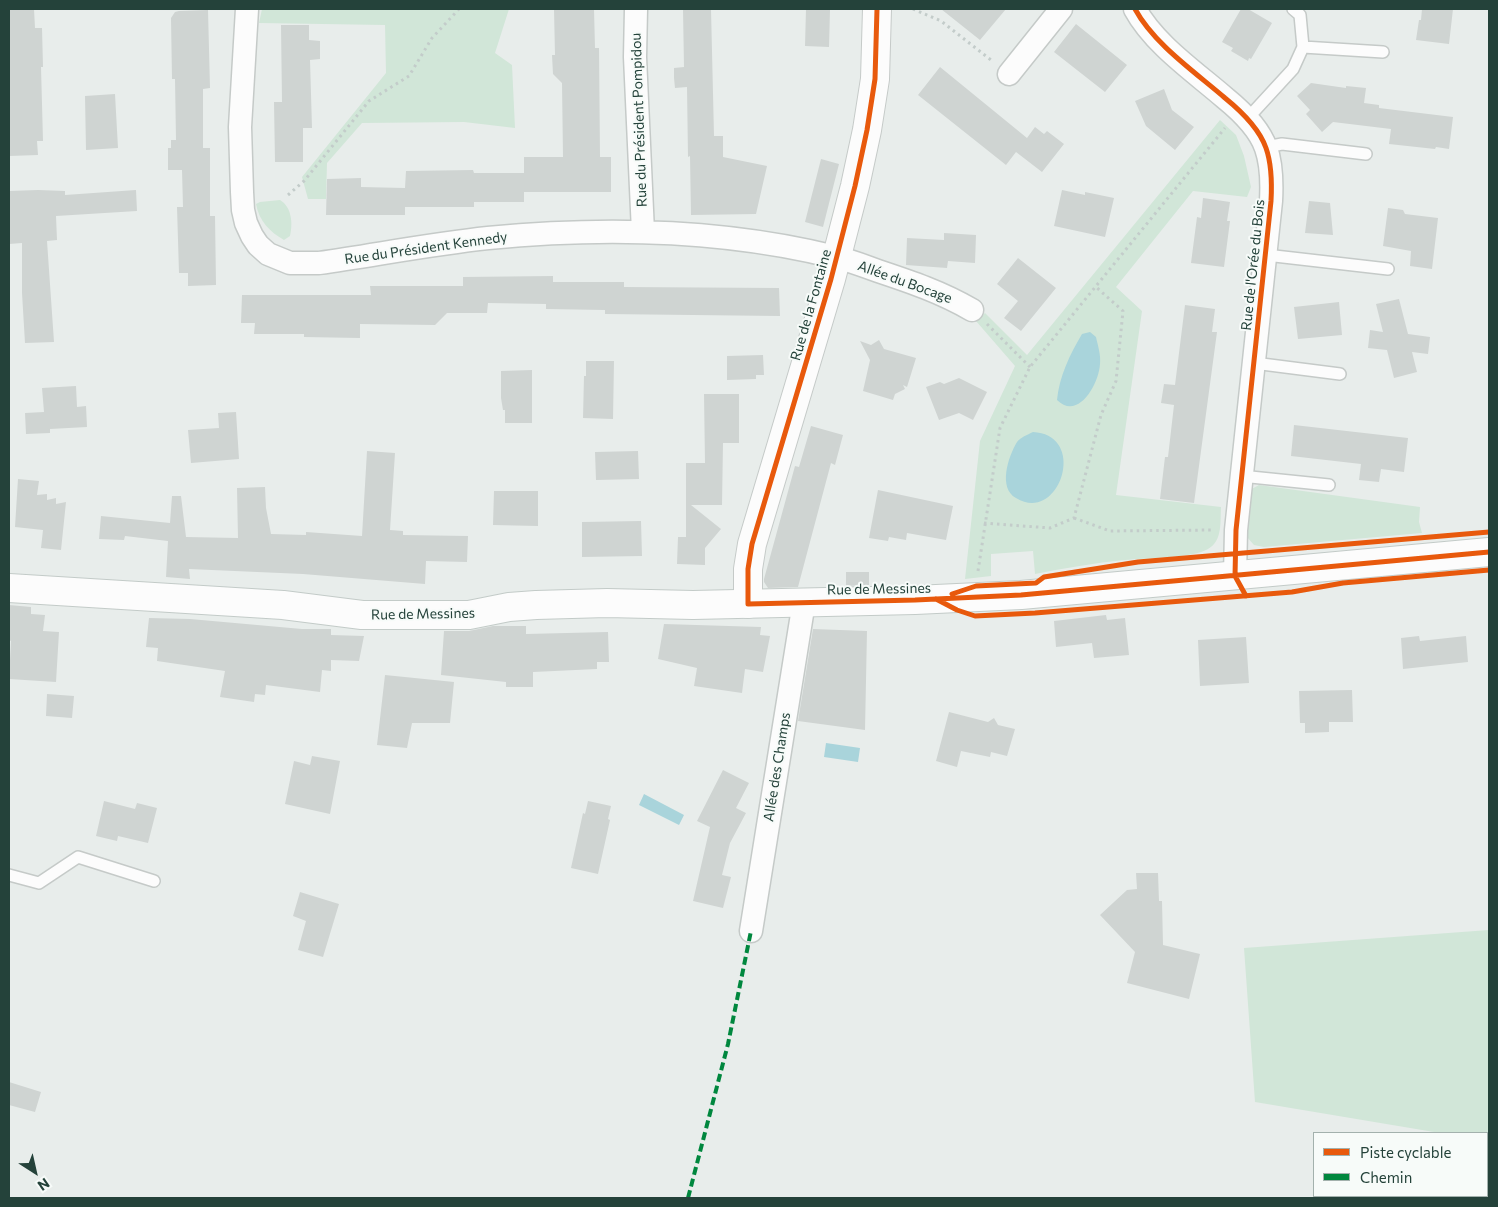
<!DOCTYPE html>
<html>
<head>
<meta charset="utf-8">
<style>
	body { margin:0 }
	#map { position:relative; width:1498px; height:1207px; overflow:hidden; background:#e8edeb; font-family:Commissioner,sans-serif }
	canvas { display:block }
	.frame { position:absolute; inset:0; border:10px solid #24423a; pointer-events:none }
	.legend { position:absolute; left:1313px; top:1132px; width:175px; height:65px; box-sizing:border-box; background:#f7fbf9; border:1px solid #a3b1ad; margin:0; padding:6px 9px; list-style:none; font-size:15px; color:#24423a }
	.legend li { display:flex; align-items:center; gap:10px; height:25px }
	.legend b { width:25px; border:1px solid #a3b1ad }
	.north { position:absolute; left:10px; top:1147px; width:50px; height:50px; -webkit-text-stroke:4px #f7fbf9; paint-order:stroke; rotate:145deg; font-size:14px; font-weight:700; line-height:20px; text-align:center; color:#24423a }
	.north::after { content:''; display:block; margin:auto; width:18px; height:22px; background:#24423a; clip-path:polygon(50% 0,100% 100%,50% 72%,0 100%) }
</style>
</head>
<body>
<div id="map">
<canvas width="1498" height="1207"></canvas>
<div class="frame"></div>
<ul class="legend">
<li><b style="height:6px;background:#e8590c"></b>Piste cyclable</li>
<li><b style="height:6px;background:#00873e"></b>Chemin</li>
</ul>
<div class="north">N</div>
</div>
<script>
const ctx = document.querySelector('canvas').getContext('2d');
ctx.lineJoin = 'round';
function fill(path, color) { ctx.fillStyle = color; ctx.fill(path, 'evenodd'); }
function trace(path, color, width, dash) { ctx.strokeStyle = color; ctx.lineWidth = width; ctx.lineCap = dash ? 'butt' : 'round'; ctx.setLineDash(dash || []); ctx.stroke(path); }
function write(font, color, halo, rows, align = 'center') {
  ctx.font = font + ' Commissioner,sans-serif'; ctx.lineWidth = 4; ctx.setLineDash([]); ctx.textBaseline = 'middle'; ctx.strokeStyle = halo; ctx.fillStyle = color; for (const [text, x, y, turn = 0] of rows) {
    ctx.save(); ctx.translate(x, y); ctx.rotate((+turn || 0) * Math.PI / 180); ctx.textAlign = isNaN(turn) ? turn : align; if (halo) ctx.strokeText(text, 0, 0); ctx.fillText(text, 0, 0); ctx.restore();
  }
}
fill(new Path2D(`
	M262 9H509L495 53 512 65 515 128 464 122 362 123 327 163 326 199H308L302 177 386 73 385 25 259 23Z
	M1220 120 1236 135 1244 156 1251 187 1247 197 1193 191 1116 287 1142 311 1116 495 1221 507C1220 521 1223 541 1208 549 1194 558 1144 558 1125 560 1095 563 1064 568 1035 574L1033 551 991 554V576L965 579 980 441 1015 366 976 321 985 313 1027 355Z
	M280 200C292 207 293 224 290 236L284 240C270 232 259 221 256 204L260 202Z
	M1259 485 1420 507 1419 522 1422 533 1264 547 1254 545 1246 536 1248 491Z
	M1489 930V1142L1487 1141V1133H1440L1255 1102 1244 948Z`), '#d1e6d8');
fill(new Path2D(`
	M1090 332 1096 337C1098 346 1101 355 1100 364 1099 384 1078 421 1057 400 1059 377 1070 354 1082 334Z
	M1033 432C1089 435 1059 525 1016 498 998 488 1008 457 1017 442 1021 437 1027 435 1033 432Z
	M826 743 860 748 858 762 824 757Z
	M644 794 684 815 679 825 639 805Z`), '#a9d4db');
fill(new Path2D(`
	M9 9H34L35 28H42L43 67H41L43 141H37L38 155 9 156Z
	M554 9H594L595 48H599L600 157H611V192H524V202H474V207H405V215H326L327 179 361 178V187L405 188 406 171 473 170 474 173H524V157H563L562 83 553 74 552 55H555Z
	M683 9H711L714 136H723V157L767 166 756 214 691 215 690 156 688 157 687 87 675 88 674 78V68L684 67Z
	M806 9H828L830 10 829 47 805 46Z
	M941 9H1006L980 40Z
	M1241 9H1248L1272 23 1251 59 1249 58 1248 61 1231 51 1233 48 1222 42Z
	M1422 9H1453L1449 44 1416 40 1419 20H1421Z
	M208 10 210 88 203 89V148H210V216H215L216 285 188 286V273H179L177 207H183L182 170H168V148H171V140H176L175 79H172L171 18 175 12 179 11Z
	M1076 24 1127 65 1105 92 1054 52Z
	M281 25H309V40L320 41V59L310 60 312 128H303V162H275L274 102H282Z
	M940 67 1027 138 1035 127 1044 134 1047 131 1064 144 1042 172 1016 152 1006 165 918 95Z
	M1311 83 1346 88V86L1366 88 1364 103 1379 105V108L1453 117 1449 149 1436 147 1435 149 1389 144 1391 129 1333 122 1322 132 1306 114 1310 110 1297 96Z
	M1164 89 1172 110 1194 127 1175 150 1146 126 1135 101Z
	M115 94 118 148 86 150 85 96Z
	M821 159 839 164 823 227 805 222Z
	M38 190 65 191V195L136 190 137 211 56 216 57 240 47 241 54 342 25 343 22 293V243L9 244V191Z
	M1062 190 1085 195V192L1114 198 1105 237 1054 226Z
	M1203 198 1230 202 1227 221H1230L1224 267 1191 263 1197 217 1201 218Z
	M1309 201 1330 203 1333 235 1305 233Z
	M1388 208 1403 210 1405 214 1438 218 1432 269 1410 266 1411 251 1383 246Z
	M944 233 976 235 975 263 948 261 947 268 906 265 907 238 944 240Z
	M1018 258 1056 288 1021 331 1004 318 1018 301 997 284Z
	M553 276V282H624V287L779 288 780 316 605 314V310L546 309V304L488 303 487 313H447L435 325 360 324V338L304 337V334H254L255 323H241L242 295H371L370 286H463V277Z
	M1399 299 1408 334 1430 337 1428 354 1412 352 1417 372 1394 378 1387 350 1368 348 1370 330 1383 332 1376 304Z
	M1339 302 1342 335 1298 339 1294 307Z
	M1185 305 1215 309 1212 332H1217L1194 503 1160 499 1165 457H1168L1174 405 1161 403 1164 384 1175 385Z
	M879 340 884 349 916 358 907 387 903 385 905 389 895 394 893 400 863 391 870 360 860 341 871 345Z
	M763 355 764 375H756V379L727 380V356Z
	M586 361H614L613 419 583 418 584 376H586Z
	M532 370V423H505V410H503L501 398V371Z
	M959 378 987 392 973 420 959 413 939 420 926 387 940 382 944 384Z
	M76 386 77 407 86 406 87 427 50 429V433L26 434 25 413 44 412 42 388Z
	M704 394H739V443H723L722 505H691L721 529 705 548V565L677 564 678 537H686V463H705Z
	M236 412 239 459 191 463 188 430 219 428 218 413Z
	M1294 425 1408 438 1404 472 1381 469 1379 482 1359 480 1361 464 1291 456Z
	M811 426 843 435 835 465 831 463 798 587 768 588 764 582V579L795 466 799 467Z
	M367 451 395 453 390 530 403 531V535L468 536 467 562 426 561 425 584 303 574 189 569 190 579 166 577 168 541 125 536 124 540 99 539 101 516 170 523 172 496H181L186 537 238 538 237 488 265 487 266 508 271 534 306 535V532L362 536Z
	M638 451 639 479 596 480 595 452Z
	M18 479 39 481 37 495 47 494V500L56 498V504L66 502 61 550 41 548 43 530 15 527Z
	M878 490 953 506 946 540 907 533 906 540 889 537 888 541 869 538Z
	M494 491H538V526L493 525Z
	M641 521 642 556 582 557V522Z
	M846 572H869V585L846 586Z
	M9 605 31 607V614L45 615 43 631 59 632 56 682 9 679 11 641 9 640Z
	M1106 615 1107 620 1125 618 1129 655 1094 658 1092 643 1056 647 1054 621Z
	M149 618 190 619 302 629H331V635L364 636 359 661 331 660V671L322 670 320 692 266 685 265 695 255 694 254 702 220 697 225 671 157 661 158 648 146 647Z
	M664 624 761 627 760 635 770 636 763 672 745 669 742 693 694 686 697 668 658 659Z
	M493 626H526V634L608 632 609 662H597V669L533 672V687H506V682L441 675 444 631H469Z
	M813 629 867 631 865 730 798 721Z
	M1419 636 1420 641 1466 636 1468 662 1403 669 1401 638Z
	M1246 637 1249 683 1200 686 1198 640Z
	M385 675 454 682 450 723H412L407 748 377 745Z
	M1352 690 1353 722H1329V732L1305 733V723H1300L1299 691Z
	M47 694 74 696 72 718 46 716Z
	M949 712 988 722 994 718 998 725 1015 729 1007 756 991 752 990 757 961 751 957 767 936 761Z
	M312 756 340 761 330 814 285 804 294 761 310 765Z
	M723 770 749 783 736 808 746 813 730 843 722 875 731 877 723 908 693 901 710 827 697 821Z
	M104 801 135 809 137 803 157 808 148 843 118 836 117 841 96 836Z
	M588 801 611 806 608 819 610 820 598 874 571 868 583 813 585 814Z
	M1136 873H1158L1159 901H1162L1163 945 1200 954 1189 999 1127 983 1135 952 1100 915 1127 890 1137 889Z
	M300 892 339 904 323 957 298 950 306 921 293 916Z
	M9 1082 41 1092 35 1112 9 1105Z`), '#cfd4d2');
const service = new Path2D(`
	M1293 9 1300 15 1303 47
	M1247 119 1293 69 1303 47 1383 52
	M1266 147 1282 144 1366 154
	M1266 255 1388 269
	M1254 363 1340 374
	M1241 476 1329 485
	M9 875 39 883 78 857 154 881`);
const minor = new Path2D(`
	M247 9 240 127 242 192 243 210 246 223 252 236 258 245 268 254 290 263H319C375 255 432 244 488 238 603 227 722 229 835 257 849 260 864 266 878 271 911 282 941 292 972 310
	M636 9 635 57 643 232
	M1135 9C1154 44 1195 72 1225 98 1241 111 1259 128 1266 148 1272 165 1272 183 1271 201L1236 530 1235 576
	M1009 74 1061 9
	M751 931 804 602`);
const tertiary = new Path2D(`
	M748 604V569L752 544 831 279 855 186 867 130 875 79 877 9`);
const secondary = new Path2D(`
	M9 588 283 605 362 615H469L509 607 536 605 607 603 693 605 915 600 1021 595 1489 552`);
trace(service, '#c5cac8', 14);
trace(minor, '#c5cac8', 25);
trace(tertiary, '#c5cac8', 30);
trace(secondary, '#c3cbc8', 30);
trace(new Path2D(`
	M913 9 941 21 991 60
	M288 195 304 181 369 101 409 76 432 38 459 9
	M987 324 1030 367
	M1074 518 1110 531 1213 530
	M984 523 1050 528 1074 518 1101 415 1116 381 1123 311 1096 287
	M978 571 1000 428 1030 367 1225 128`), '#c3ccca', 3, [2.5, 4]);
trace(service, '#fcfcfc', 11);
trace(minor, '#fcfcfc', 22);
trace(tertiary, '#fcfcfc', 28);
trace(secondary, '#fcfcfc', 28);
trace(new Path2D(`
	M688 1198 728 1044 751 931`), '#00873e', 4, [8, 4]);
trace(new Path2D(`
	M877 9 875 79 867 130 855 186 831 279 752 544 748 569V604L915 600 1021 595 1489 552
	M1135 9C1154 44 1195 72 1225 98 1241 111 1259 128 1266 148 1272 165 1272 183 1271 201L1236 530 1235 576 1246 596
	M952 594 976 586 1036 583 1044 577 1138 562 1489 532
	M936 599 957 610 975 616 1035 613 1292 592 1343 583 1489 570`), '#e8590c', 5);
write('14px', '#24423a', '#f7fbf9', [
	["Rue du Président Pompidou",639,120,-92],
	["Rue du Président Kennedy",426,248,-8],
	["Rue de l'Orée du Bois",1253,265,-84],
	["Allée du Bocage",905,282,20],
	["Rue de la Fontaine",811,305,-74],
	["Rue de Messines",879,589,-1],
	["Rue de Messines",423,614,-1],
	["Allée des Champs",777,767,-81]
]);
</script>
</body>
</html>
